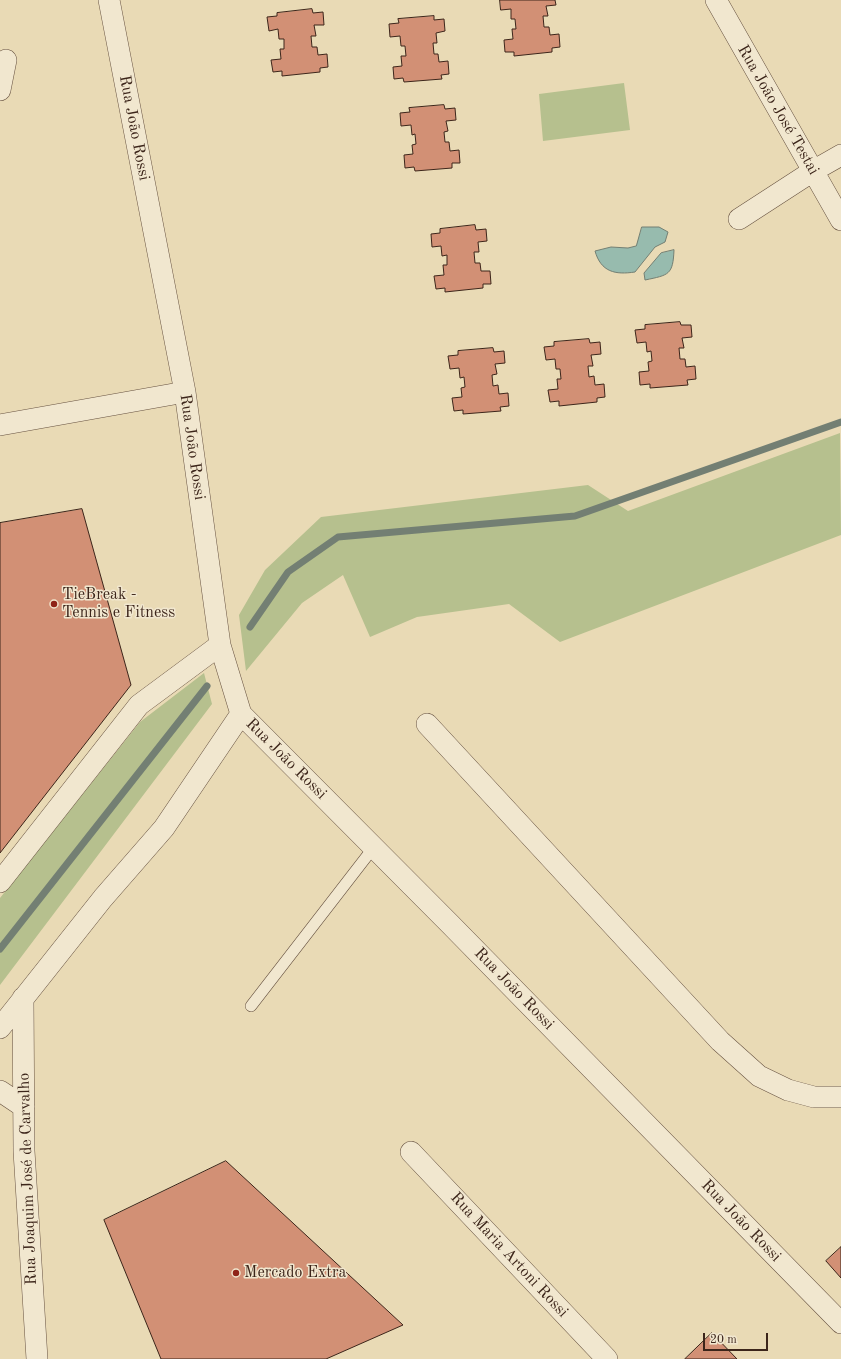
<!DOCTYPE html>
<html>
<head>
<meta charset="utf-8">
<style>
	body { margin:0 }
	#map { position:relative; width:841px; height:1359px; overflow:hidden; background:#e9dab5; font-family:"Old Standard TT",serif }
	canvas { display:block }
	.scale { position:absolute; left:703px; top:1333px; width:65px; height:18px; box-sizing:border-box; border:2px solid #3c251a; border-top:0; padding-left:5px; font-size:12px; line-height:14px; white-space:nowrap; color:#3c251a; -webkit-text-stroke:3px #f1e7cf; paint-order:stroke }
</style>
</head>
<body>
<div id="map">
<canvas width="841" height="1359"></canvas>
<div class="scale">20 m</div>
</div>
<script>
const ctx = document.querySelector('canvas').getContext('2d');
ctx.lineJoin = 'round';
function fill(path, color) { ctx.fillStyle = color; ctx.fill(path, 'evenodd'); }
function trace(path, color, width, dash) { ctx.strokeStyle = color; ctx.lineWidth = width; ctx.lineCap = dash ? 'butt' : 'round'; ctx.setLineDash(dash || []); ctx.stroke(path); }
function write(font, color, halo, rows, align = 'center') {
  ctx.font = font + ' "Old Standard TT",serif'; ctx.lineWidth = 3; ctx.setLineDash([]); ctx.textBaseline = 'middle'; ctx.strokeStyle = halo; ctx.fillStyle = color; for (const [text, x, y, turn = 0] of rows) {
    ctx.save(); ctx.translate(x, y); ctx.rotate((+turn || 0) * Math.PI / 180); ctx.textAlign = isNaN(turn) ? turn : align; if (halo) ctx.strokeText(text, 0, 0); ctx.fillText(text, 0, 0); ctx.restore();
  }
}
fill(new Path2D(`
	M624 83 630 130 543 141 539 94Z
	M840 433 841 535 560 642 509 604 417 617 370 637 343 575 302 603 246 671 239 615 265 570 321 517 588 485 628 511Z
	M204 673 212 704 0 985V898L140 722Z`), '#b6c08e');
const water = new Path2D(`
	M642 227H659L668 232 665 242 655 247 635 272C615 275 601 272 595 251L611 247 628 248 636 246Z
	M674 250C673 275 669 275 645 280L644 273 661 253Z`);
fill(water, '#97bbae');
trace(water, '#737f73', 1);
trace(new Path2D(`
	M250 627 288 572 338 537 575 516 841 422
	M0 949 207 686`), '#737f73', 7);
const building = new Path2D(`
	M500 0H555L556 5 546 6 548 16H543L544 27H549L550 35 559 34 560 47 552 48V52L514 56V52H505L504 40 513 39 512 29H516L515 19H511V9L501 10Z
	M312 9 313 13 323 12 324 25H314L316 36H311L312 47H317L318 55 327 54 328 67 320 68V72L282 76V71L273 72 271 60 281 59 280 49H284V39H279L278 29 269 31 267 17 277 16V13Z
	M434 16V20L444 19 445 31 436 33 437 43H433L434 54H438L439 62 448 61 449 74 441 75 442 79 404 82 403 78 394 79 393 67 402 66 401 56H406L405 46H401L400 36 390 37 389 24 399 23 398 19Z
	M444 105 445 109 455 108 456 120 446 121 448 131 444 132 445 142H449L450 151 459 150 460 163H452V168L415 171 414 167 405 168 404 155 413 154 412 145 416 144 415 134 412 135 411 125 401 126 400 113 410 112 409 108Z
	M475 225 476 230 486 229 487 241 478 242 479 252H474L475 263H480L481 271H490L491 284H483V288L445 292V288L436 289 434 276 444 275 443 265H447V255L442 256 441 246 432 247 431 234 440 233V229Z
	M680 322 681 325H691L692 337 682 338 684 348H679L680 359H685L686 367 695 366 696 379 687 380 688 385 650 388V384L640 385 639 372 649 371 648 362 652 361 651 351 647 352 646 342 637 343 635 330 645 329V325Z
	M589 339 590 343 600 342 601 354 591 355 593 366H588L589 377 594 376 595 385 604 384 605 397 597 398V402L559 406V401L550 402 548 390 558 389 557 379H561L560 369H556L555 359 546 360 544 347 554 346V342Z
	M493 348 494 352 504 351 505 363 495 364 497 374 492 375 493 386 498 385 499 394 508 393 509 406 500 407 501 411 463 414V410L454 411 452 398 462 397 461 388 465 387 464 377 460 378 459 368 450 369 448 356 458 355V351Z
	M82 509 131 685 0 853V523Z
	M226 1161 403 1325 326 1359H161L104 1220Z
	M841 1247V1278L826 1261Z
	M712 1333 737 1359H685Z`);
fill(building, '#d29075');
trace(building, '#3c251a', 1);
const service = new Path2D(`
	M251 1006 374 847`);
const minor = new Path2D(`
	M109 0 185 392 220 645 241 714 450 924 841 1323
	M716 0 841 220
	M0 90 6 60
	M739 219 813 171 841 155
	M0 425 185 392
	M427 724 720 1041 759 1076 788 1090 814 1097H841
	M0 882 139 705 220 645
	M23 998 24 1151 37 1359
	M0 1028 103 898 164 828 241 714
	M0 1091 24 1107
	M411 1152 607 1359`);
trace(service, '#675241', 12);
trace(minor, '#675241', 22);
trace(service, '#f1e7cf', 11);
trace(minor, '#f1e7cf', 21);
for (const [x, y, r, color] of [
	[54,604,4,"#8f2418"],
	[236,1273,4,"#8f2418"]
]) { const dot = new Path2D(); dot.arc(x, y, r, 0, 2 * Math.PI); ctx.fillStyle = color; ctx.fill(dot); trace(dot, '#f1e7cf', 1.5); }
write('16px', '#3c251a', '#f1e7cf', [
	["Rua João José Testai",778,110,60],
	["Rua João Rossi",134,128,79],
	["Rua João Rossi",192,447,82],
	["Rua João Rossi",286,759,45],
	["Rua João Rossi",514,989,46],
	["Rua Joaquim José de Carvalho",28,1179,-92],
	["Rua João Rossi",741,1221,46],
	["Rua Maria Artoni Rossi",509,1255,47]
]);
write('16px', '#3c251a', '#f1e7cf', [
	["TieBreak -",62,595],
	["Tennis e Fitness",62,613],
	["Mercado Extra",244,1273]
], 'left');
</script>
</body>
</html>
